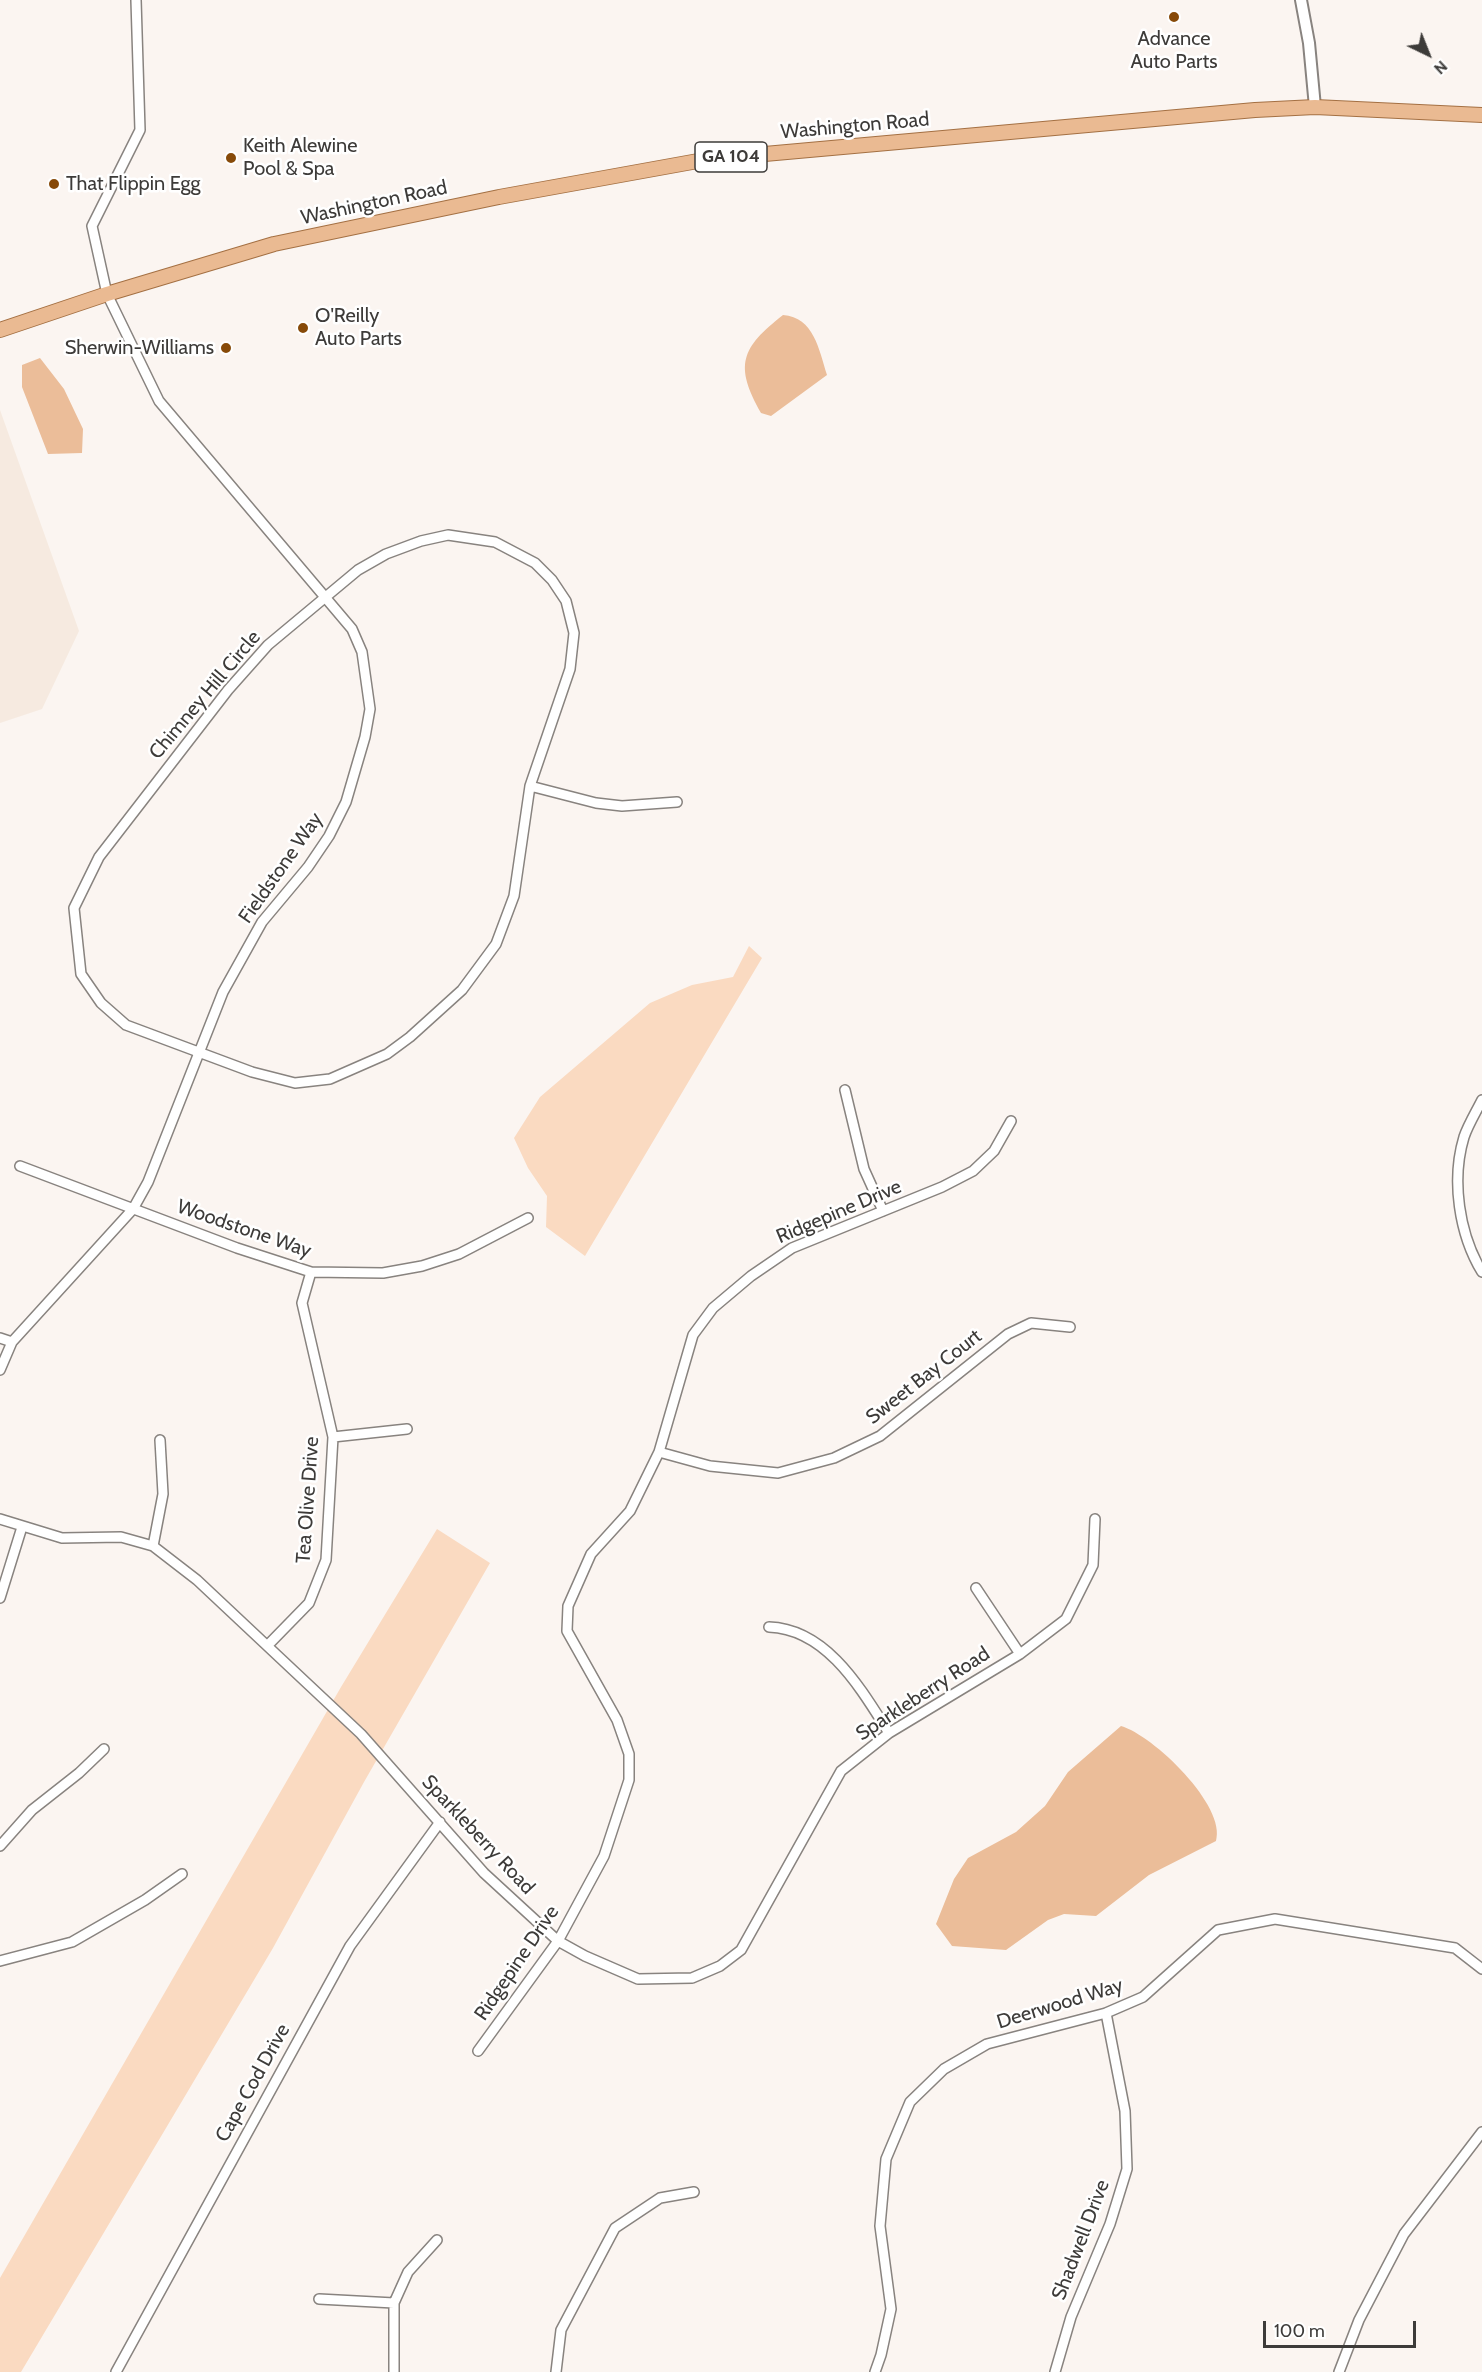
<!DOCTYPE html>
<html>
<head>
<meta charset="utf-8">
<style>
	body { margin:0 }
	#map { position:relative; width:1482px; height:2372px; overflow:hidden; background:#fbf5f1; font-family:Cabin,sans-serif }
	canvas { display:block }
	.north { position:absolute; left:1398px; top:24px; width:60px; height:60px; -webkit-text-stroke:4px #fff; paint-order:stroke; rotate:137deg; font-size:16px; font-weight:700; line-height:24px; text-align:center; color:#3d3b39 }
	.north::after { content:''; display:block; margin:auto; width:21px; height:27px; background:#3d3b39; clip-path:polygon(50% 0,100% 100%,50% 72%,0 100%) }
	.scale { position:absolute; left:1263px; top:2321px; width:153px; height:27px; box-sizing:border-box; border:3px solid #3d3b39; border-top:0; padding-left:8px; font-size:18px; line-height:21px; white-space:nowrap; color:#3d3b39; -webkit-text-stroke:4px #fff; paint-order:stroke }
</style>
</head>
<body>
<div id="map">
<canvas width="1482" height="2372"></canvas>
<div class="north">N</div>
<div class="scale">100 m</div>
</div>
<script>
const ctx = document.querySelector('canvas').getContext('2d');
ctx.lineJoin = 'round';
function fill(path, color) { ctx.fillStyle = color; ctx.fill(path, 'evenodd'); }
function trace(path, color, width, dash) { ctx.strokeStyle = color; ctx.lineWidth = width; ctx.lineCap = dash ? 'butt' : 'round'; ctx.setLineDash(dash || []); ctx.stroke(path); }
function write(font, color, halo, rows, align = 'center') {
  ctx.font = font + ' Cabin,sans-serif'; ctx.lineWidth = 5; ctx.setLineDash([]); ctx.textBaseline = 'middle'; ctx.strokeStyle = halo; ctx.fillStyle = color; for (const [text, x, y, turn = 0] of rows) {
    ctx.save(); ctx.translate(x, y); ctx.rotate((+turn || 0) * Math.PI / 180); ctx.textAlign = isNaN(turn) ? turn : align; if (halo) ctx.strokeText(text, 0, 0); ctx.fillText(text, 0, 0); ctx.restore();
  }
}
fill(new Path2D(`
	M0 410 79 631 42 709 0 723Z`), '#f6eae0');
fill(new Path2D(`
	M749 946 762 958 585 1256 546 1227 547 1196 528 1168 514 1138 540 1097 650 1003 692 985 733 977Z
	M437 1529 490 1563 364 1782 273 1948 21 2372H0V2278L341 1687Z`), '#fadac1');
fill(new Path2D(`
	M783 315C814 317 819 350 827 375L771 416 761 413C734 365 741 348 783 315Z
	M40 358 64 389 83 429 82 453 48 454 22 387V365Z
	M1121 1726C1153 1735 1227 1806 1216 1841L1149 1875 1096 1916 1064 1914 1048 1920 1006 1950 952 1946 936 1924 954 1879 968 1858 1016 1832 1045 1806 1068 1772Z`), '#ebbd99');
const minor = new Path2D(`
	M448 535 495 542 535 563 552 580 566 601 574 633 570 669 530 786 514 896 496 944 462 990 410 1037 387 1054 330 1079 295 1083 252 1072 126 1025 101 1003 81 974 74 908 99 857 228 690 268 645 358 570 386 554 421 541Z
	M530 786 596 803 622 806 677 802
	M845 1090 864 1169 883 1211
	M1482 1100C1476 1112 1468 1125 1464 1137 1451 1180 1459 1234 1482 1272
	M20 1166 237 1248 311 1272 383 1273 422 1266 459 1254 528 1218
	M0 1338 12 1342
	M0 1370 12 1342 133 1209 148 1182 223 992 262 922 308 867 329 836 346 802 365 737 370 709 362 652 352 629 159 401 107 294 92 226 140 130 136 0
	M333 1437 407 1429
	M659 1452 710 1466 778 1473 834 1458 880 1436 1008 1334 1031 1323 1070 1327
	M0 1519 62 1538 121 1537 153 1546 197 1580 361 1734 484 1873 558 1941 585 1956 638 1979 692 1978 720 1966 741 1950 841 1771 889 1733 1020 1654 1066 1619 1093 1565 1095 1519
	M153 1546 163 1494 160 1440
	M976 1588 1020 1654
	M0 1598 22 1527
	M769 1627C827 1629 861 1689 889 1733
	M268 1645 309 1603 326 1560 333 1437 302 1303 311 1272
	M0 1846 32 1810 79 1773 104 1749
	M0 1961 72 1942 145 1900 182 1874
	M478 2051 558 1941 604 1856 629 1780V1754L617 1720 567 1631 568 1606 591 1554 630 1511 659 1452 693 1335 713 1308 751 1276 792 1248 942 1187 973 1171 994 1151 1011 1121
	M319 2299 394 2303
	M116 2372 350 1946 440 1822
	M394 2372V2303L408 2272 437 2240
	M556 2372 561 2330 615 2228 660 2198 694 2192
	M875 2372 881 2355 891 2309 880 2226 886 2159 910 2102 944 2069 987 2044 1106 2013 1143 1997 1218 1930 1275 1919 1455 1948 1482 1969
	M1055 2372 1071 2317 1110 2224 1127 2169 1125 2111 1106 2013
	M1339 2372 1359 2320 1404 2234 1482 2132`);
const tertiary = new Path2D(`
	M1301 0 1309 43 1315 107`);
const primary = new Path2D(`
	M0 330 107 294 274 244 499 197 709 159 1255 110 1315 107 1482 115`);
trace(minor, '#88837f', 12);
trace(tertiary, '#88837f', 14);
trace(primary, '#a47043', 16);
trace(minor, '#fff', 9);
trace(tertiary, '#fff', 10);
trace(primary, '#eaba92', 14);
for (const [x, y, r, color] of [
	[1174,17,6,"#874a09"],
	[231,158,6,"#874a09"],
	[54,184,6,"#874a09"],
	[303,328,6,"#874a09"],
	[226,348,6,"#874a09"]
]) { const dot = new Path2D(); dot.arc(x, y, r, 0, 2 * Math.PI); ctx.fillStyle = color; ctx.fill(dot); trace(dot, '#fff', 2); }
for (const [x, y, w] of [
	[731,157,72]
]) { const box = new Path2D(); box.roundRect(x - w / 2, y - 15, w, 30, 4.5); ctx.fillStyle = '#fff'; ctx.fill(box); trace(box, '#3d3b39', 1.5); }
write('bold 18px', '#3d3b39', null, [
	["GA 104",731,157]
]);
write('20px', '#3d3b39', '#fff', [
	["Advance",1174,39,"center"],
	["Auto Parts",1174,62,"center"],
	["Keith Alewine",243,146],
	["Pool & Spa",243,169],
	["That Flippin Egg",66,184],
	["O'Reilly",315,316],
	["Auto Parts",315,339],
	["Sherwin-Williams",214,348,"right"]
], 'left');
write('20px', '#3d3b39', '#fff', [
	["Washington Road",855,126,-5],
	["Washington Road",374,203,-12],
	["Chimney Hill Circle",205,695,-50],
	["Fieldstone Way",281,868,-55],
	["Ridgepine Drive",839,1212,-23],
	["Woodstone Way",244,1229,19],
	["Sweet Bay Court",924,1377,-38],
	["Tea Olive Drive",308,1500,-86],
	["Sparkleberry Road",923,1694,-33],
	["Sparkleberry Road",478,1835,47],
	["Ridgepine Drive",517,1963,-56],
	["Deerwood Way",1060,2004,-17],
	["Cape Cod Drive",253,2083,-61],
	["Shadwell Drive",1081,2240,-69]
]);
</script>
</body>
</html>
